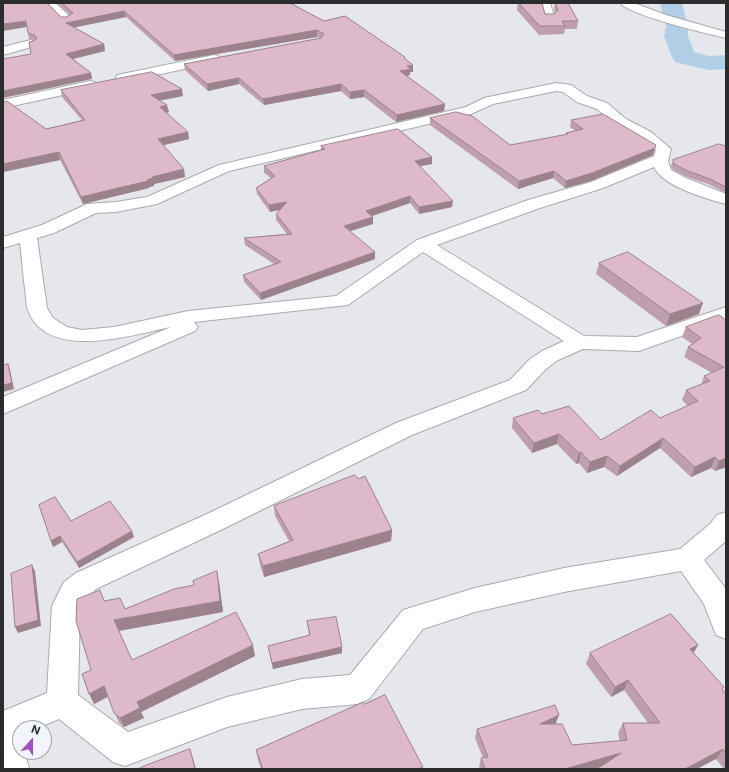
<!DOCTYPE html>
<html>
<head>
<meta charset="utf-8">
<style>
	body { margin:0 }
	#map { position:relative; width:729px; height:772px; overflow:hidden; background:#e5e7ed; font-family:Inter,sans-serif }
	canvas { display:block }
	.frame { position:absolute; inset:0; border:4px solid #2b2c2e; pointer-events:none }
	.north { position:absolute; left:12px; top:720px; width:40px; height:40px; box-sizing:border-box; background:#f2f5fb; border:1px solid #a2a5a9; border-radius:50%; rotate:21deg; font-size:11px; font-weight:700; line-height:16px; text-align:center; color:#2b2c2e }
	.north::after { content:''; display:block; margin:auto; width:14px; height:18px; background:#9f51c2; clip-path:polygon(50% 0,100% 100%,50% 72%,0 100%) }
</style>
</head>
<body>
<div id="map">
<canvas width="729" height="772"></canvas>
<div class="frame"></div>
<div class="north">N</div>
</div>
<script>
const ctx = document.querySelector('canvas').getContext('2d');
ctx.lineJoin = 'round';
function fill(path, color) { ctx.fillStyle = color; ctx.fill(path, 'evenodd'); }
function trace(path, color, width, dash) { ctx.strokeStyle = color; ctx.lineWidth = width; ctx.lineCap = dash ? 'butt' : 'round'; ctx.setLineDash(dash || []); ctx.stroke(path); }
fill(new Path2D(`
	M660 3H682L688 26V36L694 52 709 56 726 55V69L709 70 675 62 672 57 664 36 666 26Z`), '#b0cfe7');
const minor = new Path2D(`
	M44 3H55L73 19 67 22 63 21Z
	M540 3H550L555 19 553 21H545Z
	M620 3H634L666 15 726 32V38C708 34 629 15 620 3Z
	M31 40 35 42 37 44 35 46 3 55V47Z
	M214 55 218 56 220 59 218 62 122 82 117 81 116 78 117 75 122 74Z
	M90 81 95 82 96 85 95 88 3 108V100Z
	M556 83 571 85 587 96 607 103 626 119 651 132 671 149 668 161 671 170 686 178 726 194V204C707 199 662 186 654 167L603 188 540 208 437 245 584 336 637 337 726 307V320L639 351 583 349 556 361 545 370 526 390 412 435 225 528 96 589 84 600 80 607 78 695 128 732 227 697 302 679 350 675 403 610 475 588 564 568 680 549 710 524 717 515 726 512V541L704 560 726 589V639L716 635 704 604 681 571 564 592 475 612 423 629 369 699 358 704 302 709 227 727 125 766 113 762 59 719 38 728H20V752H25L29 769H3V711L47 693 52 606 64 582 76 573 207 514 396 423 510 380 529 360 542 351 564 341 423 252 348 305 194 322 198 327 195 331 3 414V397L171 327C132 335 43 363 27 307 26 302 26 295 25 289 23 274 22 259 20 243L3 248V237L42 225 87 204 116 202 147 197 219 165 466 107 484 98ZM556 91 563 92 577 102 597 109 616 125 641 138 656 150 654 156 591 182 528 200 417 240 336 296 188 311 114 327 82 330 67 327 53 318 47 308 37 238 54 233 96 213 116 212 157 204 229 171 471 114 493 104Z`);
trace(minor, '#a8aaaf', 2);
fill(minor, '#fff');
fill(new Path2D(`
	M57 3H290L324 21 405 57V59L413 72H410V75L407 76 445 104 444 111 396 122 364 97 350 99 341 91 264 105 239 84 208 91 185 70 184 64 321 38 317 37 175 61 126 17 74 27 104 44 105 51 73 59 91 73 92 79 31 54 35 40 29 39 27 27 61 17H66L70 15Z
	M518 3H542L545 14H554L555 13 554 10 555 3H568L578 21 577 29H565L564 34 539 35 517 10Z
	M61 90 183 96 160 100 169 112 166 113 188 132 189 139 164 145 185 177 154 184V186L149 187V188L83 204 60 160 3 172V102L46 129 82 120 62 97Z
	M430 118 510 145 565 135 566 133 575 131 570 127 571 120 653 155 591 181 565 188 553 178 518 189 430 125Z
	M321 146 432 157V164L420 166 452 207 419 214 410 203 372 216 373 217V224L350 231 375 259 261 300 244 282 243 275 274 264 245 245 244 238 287 234 276 220V214L279 210 270 212 257 194 256 188 271 178 264 173V166L321 150Z
	M726 146V193L708 184 687 177 672 169 671 166 673 160Z
	M599 263 699 314 666 326 596 274Z
	M726 320V467L715 471 711 468 691 477 660 448 617 476 604 467 587 473 579 463 576 464 557 444 532 453 512 428 513 418 542 414 601 440 660 418 688 406 682 400 686 390 701 385 704 376 712 373 684 357 688 347 692 344 682 337 686 327Z
	M274 506 392 530 391 541 264 577 260 565 258 554 289 541 275 516Z
	M71 521 134 537 79 568 62 542 53 547 51 541Z
	M219 582 223 612 119 631 132 660 255 656 141 712 144 718 124 727 119 723 108 697 94 704 91 670 104 601 125 609Z
	M307 621 342 653 273 669 268 646 309 635Z
	M590 653H694L726 694V769H724L716 759 600 767 594 769H479V768L481 758H483L475 738 477 729 559 715 555 724 572 745 620 741 618 733 623 723H648L624 690 611 697 586 664Z
	M364 704 423 767V769H261L258 760 256 750Z`), '#bf9fae');
fill(new Path2D(`
	M124 11 126 17 67 29 66 23Z
	M26 21 27 27 3 31V24Z
	M317 30V37L175 61 174 55Z
	M104 44 105 51 68 60 66 54Z
	M413 65V72H410V75L400 77V71L407 66Z
	M91 73 92 79 3 98V91Z
	M239 78V84L208 91 207 84Z
	M341 84V91L264 105 263 99Z
	M182 89 183 96 153 102 151 95Z
	M364 90V97L350 99V92Z
	M445 104 444 111 396 122 397 115Z
	M167 105 169 112 162 114 160 107Z
	M188 132 189 139 160 146 158 139Z
	M656 145 653 155 591 181 565 188 566 181Z
	M59 152 60 160 3 172V164Z
	M432 157V164L415 167V161Z
	M184 169 185 177 154 184V186L149 187V188L83 204 81 197 147 180 152 177Z
	M554 171 553 178 518 189 519 181Z
	M410 196V203L366 218V211Z
	M453 201 452 207 419 214V207Z
	M287 202V208L270 212 269 205Z
	M373 217V224L344 233V226Z
	M375 252V259L261 300 260 293Z
	M703 303 699 314 666 326 670 314Z
	M8 364 10 370 14 389 3 392V385Z
	M559 434 557 444 532 453 534 443Z
	M663 438 660 448 617 476 620 466Z
	M581 452 579 463 576 464 579 453Z
	M607 456 604 467 587 473 590 462Z
	M715 457 711 468 691 477 695 467Z
	M726 458V467L715 471 719 461Z
	M392 530 391 541 264 577 263 566Z
	M132 531 134 537 79 568 77 562Z
	M60 536 62 542 53 547 51 541Z
	M32 565 35 571 41 626 18 633 15 627Z
	M217 571 219 582 223 612 118 631 114 620 220 601Z
	M253 645 255 656 141 712 144 718 124 727 120 718 137 702Z
	M698 645 692 656 690 649Z
	M342 647V653L273 669 272 663Z
	M628 680 624 690 611 697 615 687Z
	M104 686 109 696 94 704 89 694Z
	M559 715 555 725 540 724Z
	M190 749 196 769H195Z
	M723 749 716 759 697 769H685Z
	M621 753 617 762 594 769H565Z`), '#9b828d');
const building = new Path2D(`
	M3 3H47L61 17H66L73 13 62 3H290L324 21 345 16 405 57 404 58 413 65 407 66 411 69 400 71 445 104 397 115 364 90 350 92 341 84 263 99 239 78 207 84 184 64 321 38 324 34 317 30 174 55 124 11 66 23 104 44 66 54 91 73 3 91V59L31 54 29 42 34 41 37 38 34 35 28 33 26 21 3 24Z
	M519 3H542L545 14H554L558 10 555 3H568L578 21H562L565 26H540Z
	M152 72 182 89 151 95 167 105 160 107 188 132 158 139 184 169 152 177 153 178 147 180 148 181 81 197 59 152 3 164V102L7 101 46 129 85 120 61 90Z
	M456 112 472 116 510 145 568 134 566 133 583 129 571 120 603 114 656 145 655 148 592 173 566 181 554 171 519 181 430 118Z
	M398 129 432 157 415 161 453 201 419 207 410 196 366 211 373 217 344 226 375 252 260 293 243 275 281 262 244 238 292 234 276 214 287 202 269 205 256 188 275 176 264 166 325 149 321 146Z
	M719 144 726 146V187L710 179 688 171 674 164 673 160Z
	M628 252 703 303 670 314 599 263Z
	M719 315 726 320V458L719 461 715 457 695 467 663 438 620 466 607 456 590 462 581 452 579 453 559 434 534 443 513 418 538 410 542 414 569 406 601 440 651 410 660 418 698 401 686 390 710 381 704 376 724 367 688 347 701 338 686 327Z
	M8 364 12 383 3 385V366Z
	M355 475 358 479 365 476 392 530 263 566 258 554 293 540 274 506Z
	M55 497 71 521 110 501 132 531 77 562 60 536 51 541 39 505Z
	M32 565 38 620 15 627 11 574Z
	M217 571 220 601 114 620 132 660 236 612 253 645 137 702 140 708 120 718 114 713 104 686 89 694 82 674 91 670 76 621 77 599 100 590 104 601 120 598 125 609 174 589 194 585 193 581Z
	M671 614 698 645 690 649 724 687 722 689 726 694V753L723 749 685 769H597L621 753 565 769 563 768 561 769H485L481 758 488 757 477 729 555 705 559 715 540 724H562L572 745 627 740 623 723H660L628 680 615 687 590 653Z
	M336 617 342 647 272 663 268 646 310 635 307 621Z
	M385 695 423 767 418 769H263L256 750 363 702 364 704Z
	M190 749 195 769H138L144 766Z`);
fill(building, '#deb9ca');
trace(building, '#9b828d', 1);
</script>
</body>
</html>
